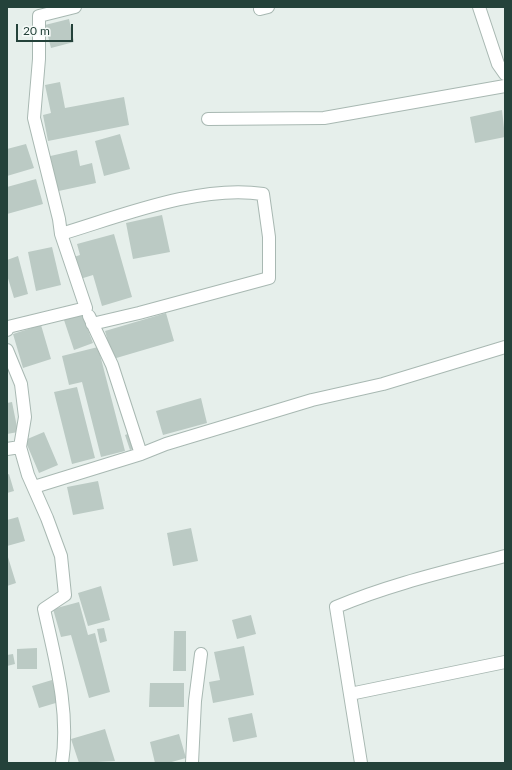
<!DOCTYPE html>
<html>
<head>
<meta charset="utf-8">
<style>
	body { margin:0 }
	#map { position:relative; width:512px; height:770px; overflow:hidden; background:#e6efeb; font-family:Lato,sans-serif }
	canvas { display:block }
	.frame { position:absolute; inset:0; border:8px solid #24423a; pointer-events:none }
	.scale { position:absolute; left:16px; top:24px; width:57px; height:18px; box-sizing:border-box; border:2px solid #24423a; border-top:0; padding-left:5px; font-size:12px; line-height:14px; white-space:nowrap; color:#24423a; -webkit-text-stroke:3px #f7fbf9; paint-order:stroke }
</style>
</head>
<body>
<div id="map">
<canvas width="512" height="770"></canvas>
<div class="frame"></div>
<div class="scale">20 m</div>
</div>
<script>
const ctx = document.querySelector('canvas').getContext('2d');
ctx.lineJoin = 'round';
function fill(path, color) { ctx.fillStyle = color; ctx.fill(path, 'evenodd'); }
function trace(path, color, width, dash) { ctx.strokeStyle = color; ctx.lineWidth = width; ctx.lineCap = dash ? 'butt' : 'round'; ctx.setLineDash(dash || []); ctx.stroke(path); }
fill(new Path2D(`
	M69 19 74 42 51 48 45 25Z
	M60 82 65 108 124 97 129 125 48 141 43 115 51 113 45 85Z
	M502 110 505 137 475 143 470 117Z
	M120 134 130 169 104 176 95 141Z
	M26 144 34 168 7 176V149Z
	M77 150 80 166 92 163 96 183 54 192 46 157Z
	M36 179 43 204 7 214V187Z
	M162 215 170 252 133 259 126 223Z
	M114 234 132 297 102 306 93 275 80 279 74 257 80 255 77 244Z
	M52 247 61 285 36 291 28 252Z
	M18 256 28 294 14 298 7 275V260Z
	M166 313 174 341 113 359 105 331Z
	M82 314 93 343 74 350 64 320Z
	M41 325 51 359 23 368 13 334Z
	M98 347 125 451 101 457 82 382 69 385 62 356Z
	M77 387 95 458 72 464 54 392Z
	M201 398 207 423 163 435 156 411Z
	M12 402 18 432 7 434V403Z
	M44 432 58 465 39 473 25 440Z
	M133 432 138 446 130 450 125 435Z
	M9 474 14 491 7 493V475Z
	M98 481 104 509 73 515 67 487Z
	M18 517 25 541 7 546V520Z
	M191 528 198 561 173 566 167 533Z
	M7 554 16 583 7 586Z
	M101 586 110 620 88 626 78 593Z
	M79 602 88 635 95 633 110 692 89 698 71 635 61 637 53 609Z
	M251 615 256 634 237 639 232 620Z
	M104 628 107 641 100 643 97 629Z
	M174 631H186V671H173Z
	M244 646 254 695 213 703 209 682 220 680 214 652Z
	M37 648V669H17V649Z
	M13 654 15 664 7 666V655Z
	M52 680 59 702 39 708 32 686Z
	M150 683H184V707H149Z
	M252 713 257 737 233 742 228 718Z
	M105 729 115 761 79 763 71 739Z
	M179 734 186 758 168 763H155L150 742Z`), '#bbcac4');
const street = new Path2D(`
	M479 7 498 64 505 74
	M260 9 268 7
	M208 119 324 118 505 86
	M61 234C121 216 201 184 263 194L269 237V278L139 313 92 324
	M89 316 112 365 141 454
	M7 330 8 327 86 308 61 234 59 219 34 118 39 59V16L75 7
	M7 350 21 384 25 417 20 447 28 475 47 518 61 556 65 595 44 609C55 659 70 711 62 763
	M7 449 20 447
	M34 487 141 454 166 444 312 400 383 384 505 347
	M350 694 505 662
	M192 763 195 701 201 654
	M361 763 336 607C390 584 448 571 505 556`);
trace(street, '#a8b8b2', 14);
trace(street, '#fff', 12);
</script>
</body>
</html>
